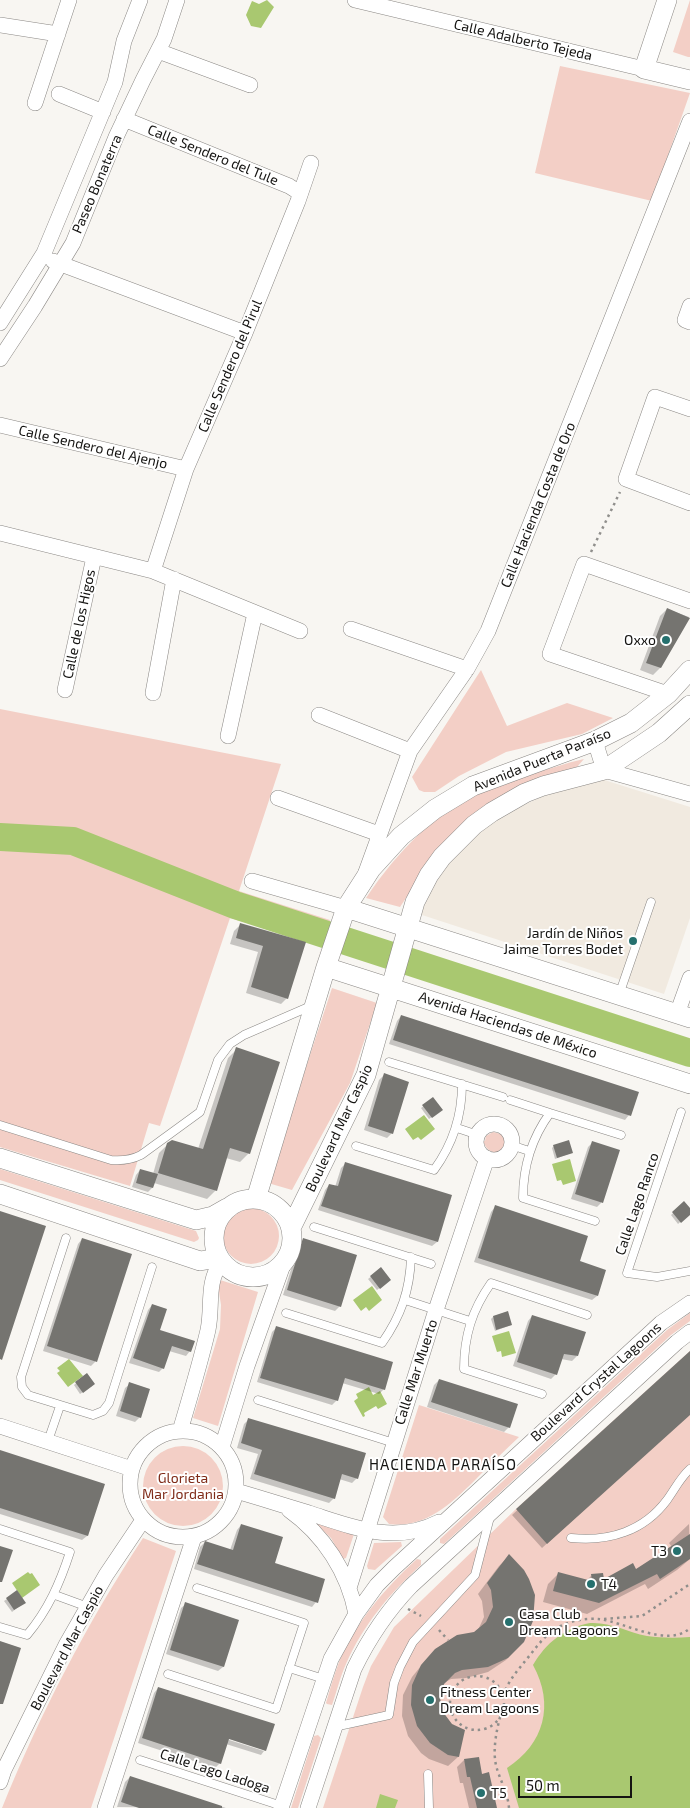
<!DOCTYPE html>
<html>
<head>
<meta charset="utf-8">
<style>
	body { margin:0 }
	#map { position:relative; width:690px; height:1808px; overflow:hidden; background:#f8f6f2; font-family:"Exo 2",sans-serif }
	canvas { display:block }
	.scale { position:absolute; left:518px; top:1776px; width:114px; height:22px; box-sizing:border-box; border:2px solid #151412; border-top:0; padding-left:6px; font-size:15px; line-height:18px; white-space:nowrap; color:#151412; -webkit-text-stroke:4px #fff; paint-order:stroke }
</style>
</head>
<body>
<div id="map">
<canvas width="690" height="1808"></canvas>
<div class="scale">50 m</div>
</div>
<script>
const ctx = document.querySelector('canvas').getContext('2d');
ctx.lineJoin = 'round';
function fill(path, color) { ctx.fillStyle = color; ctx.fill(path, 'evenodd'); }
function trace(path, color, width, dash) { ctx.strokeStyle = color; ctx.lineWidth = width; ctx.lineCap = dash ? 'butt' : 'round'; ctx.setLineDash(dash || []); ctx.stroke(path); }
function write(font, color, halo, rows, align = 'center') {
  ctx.font = font + ' "Exo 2",sans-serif'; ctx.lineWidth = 4; ctx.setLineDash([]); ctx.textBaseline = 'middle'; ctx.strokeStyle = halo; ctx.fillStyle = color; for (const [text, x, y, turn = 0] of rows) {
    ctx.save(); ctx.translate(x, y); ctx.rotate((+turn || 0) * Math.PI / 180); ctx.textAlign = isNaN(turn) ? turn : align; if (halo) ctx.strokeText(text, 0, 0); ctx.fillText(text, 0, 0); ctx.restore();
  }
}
fill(new Path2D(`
	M598 778 690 807V918L664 994 419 914 441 870 472 835 503 815 543 796Z`), '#f1eae0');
fill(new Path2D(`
	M690 0V57H688L673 52Z
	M560 66 690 93 652 201 535 173Z
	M481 670 507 726 567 703 613 718 582 734 506 752 459 776 435 792H424L419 790 412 777Z
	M0 709 281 764 239 891 330 920 310 984 322 946 230 918 160 1126 149 1123 130 1186 0 1147Z
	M584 759 577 767 532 781 418 880 400 907 366 898C397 852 439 807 491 787 504 782 518 778 532 774 549 769 566 763 584 759Z
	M332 988 377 1003 350 1083 292 1190 268 1183Z
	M493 1132 501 1134C507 1140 506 1148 498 1152 489 1153 486 1148 483 1141H485L486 1136Z
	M0 1169 196 1231 199 1238 198 1240 194 1242 0 1180Z
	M223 1236a28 28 0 1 1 56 0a28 28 0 1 1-56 0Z
	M217 1279 258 1292 218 1426 193 1418 220 1329 221 1305Z
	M690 1313V1321L671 1335 444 1544 440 1543V1539L667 1330Z
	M690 1351V1808H323L363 1687 371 1666 394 1627 516 1509Z
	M419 1405 519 1437C505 1450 491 1464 478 1477 454 1501 427 1529 389 1524L383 1517Z
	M143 1486a40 40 0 1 1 80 0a40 40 0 1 1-80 0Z
	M315 1523 354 1534 346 1558 343 1559 331 1538Z
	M143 1538 176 1551 91 1808H2C40 1714 87 1623 143 1538Z
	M401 1542 402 1546 375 1570 368 1569 367 1566 374 1543Z
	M417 1559 421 1560V1565C390 1593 363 1625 346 1664 340 1677 337 1691 332 1705L327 1704 326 1703C330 1689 334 1675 339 1662 356 1622 385 1588 417 1559Z
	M318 1735 321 1738 298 1808H291L314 1736Z`), '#f3cfc6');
fill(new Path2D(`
	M267 0 274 7 261 28 251 26 246 15 252 1 259 4Z
	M424 1115 435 1129 421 1140 418 1137 413 1140 405 1129Z
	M570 1159 576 1181 563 1185 561 1180 557 1181 552 1164Z
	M372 1286 382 1300 369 1311 366 1307 361 1311 353 1300Z
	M509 1331 516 1353 502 1357 501 1351 497 1352 492 1336Z
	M69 1359 83 1376 68 1387 57 1373 60 1371 57 1368Z
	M369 1387 373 1395 380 1391 387 1404 378 1409 376 1406 364 1413 365 1416 363 1417 354 1401 358 1398 356 1394Z
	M28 1572 30 1574 32 1573 40 1585 22 1598 12 1583Z
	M590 1623C611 1622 627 1632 647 1636 661 1638 676 1638 690 1637V1808H519L507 1768C544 1744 555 1705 533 1665 546 1643 564 1628 590 1623Z
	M380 1794 398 1800 395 1808H376Z`), '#a9c870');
fill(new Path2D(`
	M667 609 689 617 660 668 653 675 640 670 660 616Z
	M240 925 304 943 287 998 281 1004 246 993 258 952 230 944 234 931Z
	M401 1016 629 1115 625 1120 389 1044 397 1021Z
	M237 1049 249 1153 240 1162 226 1158 216 1190 207 1199 154 1183 152 1188 148 1192 132 1187 136 1175 140 1170 153 1174 159 1153 168 1144 198 1149 228 1058Z
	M384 1075 392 1133 387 1138 364 1130 379 1080Z
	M433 1099 439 1112 429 1119 421 1108Z
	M593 1142 618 1151 601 1203 597 1207 571 1199 588 1147Z
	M554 1146 571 1153 555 1159 552 1148Z
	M346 1163 451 1196 437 1242 432 1246 318 1210 325 1190 329 1185 335 1187 341 1168Z
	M684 1203 690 1210V1213L678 1224 671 1215Z
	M495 1207 578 1262 597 1296 592 1300 474 1262 491 1212Z
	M82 1239 130 1255 95 1362 91 1366 43 1351 78 1244Z
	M303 1240 340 1306 335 1311 283 1295 299 1244Z
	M381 1269 387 1282 377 1290 368 1279Z
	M152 1305 159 1331 190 1351 186 1356 169 1351 163 1368 159 1372 129 1363 148 1310Z
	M532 1316 577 1356 572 1361 561 1359 556 1374 551 1379 513 1366 528 1321Z
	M493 1317 511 1325 495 1331 491 1319Z
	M276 1328 384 1389 379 1394 342 1383 337 1400 332 1405 257 1382 272 1332Z
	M690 1353V1413L542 1548 512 1515Z
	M87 1374 92 1386 80 1394 74 1385Z
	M439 1380 509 1427 504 1432 427 1407 434 1385Z
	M130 1384 140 1417 135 1422 116 1416 125 1388Z
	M249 1419 357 1478 352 1483 339 1479 334 1498 329 1503 250 1479 258 1454 237 1448 244 1424Z
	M0 1451 103 1484 87 1536 82 1540 0 1514Z
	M689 1524 690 1559 677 1570 648 1589 645 1584 587 1614 543 1602 548 1584 559 1573 586 1581 591 1576 603 1581 636 1571 672 1547 669 1543Z
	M241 1525 273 1564 316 1602 312 1607 194 1569 200 1547 205 1542 230 1550 237 1530Z
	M509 1556 516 1649 506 1660 488 1672 466 1678 451 1679 444 1683 440 1691V1706L442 1713 451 1725 464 1730 458 1757 448 1766 429 1759 421 1753 408 1736 402 1716 403 1695 412 1677 425 1661 478 1630 484 1617 482 1601 478 1594 499 1566Z
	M17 1592 22 1604 12 1612 4 1601Z
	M186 1604 238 1620 223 1667 218 1671 166 1654 181 1608Z
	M158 1688 273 1725 265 1750 264 1751V1749L223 1735V1738L264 1751 261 1755 226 1744 220 1763 215 1768 138 1743 154 1693Z
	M464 1760 481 1775 495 1808H469L463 1783H460L457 1767Z
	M130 1777 226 1808 117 1807 125 1782Z`), '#0003');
trace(new Path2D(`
	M0 837 73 841 235 905 690 1053`), '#a9c870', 28);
fill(new Path2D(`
	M667 608 690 618 661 668 646 663Z
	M240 923 306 942 288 999 251 987 263 946 236 938Z
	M401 1015 639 1092 631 1116 393 1040Z
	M236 1047 280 1062 250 1154 230 1148 217 1191 158 1173 167 1143 172 1140 203 1149Z
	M384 1073 409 1082 393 1134 368 1126Z
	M433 1097 443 1110 432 1118 422 1105Z
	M569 1140 573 1153 557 1158 553 1145Z
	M592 1141 620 1150 603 1203 575 1194Z
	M345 1162 452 1195 438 1242 321 1206 329 1184 338 1186Z
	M140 1169 158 1174 153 1188 136 1183Z
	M684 1201 690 1208V1215L681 1223 672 1212Z
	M495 1205 588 1236 580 1261 606 1270 598 1296 478 1258Z
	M0 1211 46 1226 2 1360 0 1359Z
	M82 1238 132 1254 97 1362 47 1346Z
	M303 1238 357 1255 341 1307 287 1290Z
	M381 1267 391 1280 380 1289 370 1276Z
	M152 1304 167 1309 160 1330 195 1341 191 1352 172 1346 164 1369 133 1358Z
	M508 1311 512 1325 496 1330 493 1316Z
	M532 1315 586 1332 578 1356 564 1354 557 1375 517 1362Z
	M276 1326 393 1362 385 1390 345 1378 338 1401 260 1378Z
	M690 1351V1415L547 1544 516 1509Z
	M87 1373 95 1384 83 1393 75 1382Z
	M439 1379 518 1404 510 1428 431 1402Z
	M129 1382 150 1389 141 1418 120 1411Z
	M248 1418 366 1453 358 1479 342 1474 335 1499 254 1474 262 1450 241 1443Z
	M0 1450 105 1484 88 1536 0 1508Z
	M241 1524 283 1537 275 1563 325 1579 318 1603 197 1564 205 1541 233 1550Z
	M690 1534V1559L660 1579 657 1574 599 1603 553 1591 558 1572 592 1581 591 1574 603 1573 604 1579 633 1563 636 1569Z
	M0 1546 13 1550 2 1582H0Z
	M509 1554 524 1570 529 1579 535 1595 533 1621 524 1642 508 1658 488 1667 462 1670 455 1673 444 1684 440 1698 443 1712 452 1724 465 1730 459 1757 448 1755 430 1743 417 1726 411 1705 412 1685 421 1665 435 1649 457 1635 474 1632 486 1622 493 1607 491 1590 487 1583Z
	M17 1590 26 1603 14 1610 6 1598Z
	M185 1602 239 1620 224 1667 170 1650Z
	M0 1641 21 1648 3 1704H0Z
	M158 1687 275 1724 266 1751 229 1739 221 1764 142 1738Z
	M479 1757 482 1774 489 1772 497 1808H477L470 1777H467L464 1759Z
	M130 1776 222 1806V1808H139L121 1802Z`), '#757470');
const service = new Path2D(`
	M619 995 651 902
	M389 1062 503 1097
	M510 1100 550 1113
	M681 1112 627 1273 657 1277 690 1271
	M0 1125 111 1160C122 1161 131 1160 141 1155L200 1112 218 1060 230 1044 244 1035 311 1006
	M457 1128 478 1135
	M511 1145 529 1151
	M356 1146 434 1170C453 1144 462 1117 462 1084
	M595 1221 523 1198C523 1166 531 1139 550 1113L621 1135
	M314 1227 431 1264
	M66 1238 21 1377 22 1387 28 1395 93 1415 103 1411 109 1403 152 1267
	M405 1300 470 1321
	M286 1313 382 1343C401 1316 410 1290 411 1257
	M542 1394 464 1369C464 1336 472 1310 491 1283L587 1315
	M258 1400 394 1443
	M48 1441 60 1406
	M0 1529 70 1552C60 1583 48 1610 27 1635L0 1627
	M571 1538C609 1542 644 1531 667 1500 675 1489 680 1478 690 1469
	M55 1595 88 1607
	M289 1668 324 1679
	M168 1674 276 1709 304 1623 197 1588
	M334 1727 389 1715 394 1683 400 1667 413 1642 475 1575 490 1517
	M140 1760 282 1806
	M428 1774 429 1808`);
const minor = new Path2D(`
	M355 0 644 69
	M0 25 58 34
	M158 51 250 85
	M59 94 103 112
	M35 103 69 0
	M124 119 289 186 300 193
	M53 261 245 333
	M690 306 685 320 690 322
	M0 323 44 253 115 82 124 41 140 0
	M0 359 35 306 73 243 116 137 143 80 164 39 177 0
	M690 409 655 397 626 479 690 503
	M0 425 186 469
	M0 533 153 571 300 631
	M153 571 186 469 245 333 298 201 311 163
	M351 629 467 669
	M65 690 94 557
	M153 693 174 579
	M668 694 550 654 584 564 690 601
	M319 715 410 751
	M228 736 255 613
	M595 741 604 770 690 794
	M278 798 379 834
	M366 872 410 751 467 669 488 631 690 121
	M252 881 346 908
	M677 1014 690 978
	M476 1142a18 18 0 1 1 36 0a18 18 0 1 1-36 0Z
	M0 1426 132 1469
	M180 1431C190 1397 200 1364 208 1330 213 1305 206 1284 221 1262
	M130 1484a53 53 0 1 1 106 0a53 53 0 1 1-106 0Z
	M222 1447 247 1366 283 1265
	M236 1491C261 1498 285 1506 309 1513 353 1527 394 1545 439 1522
	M289 1510C324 1535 348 1572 356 1614
	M349 1588 436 1310 487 1158
	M0 1782 4 1770 66 1645 106 1575 143 1520
	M105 1808 194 1537
	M281 1808 331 1659 356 1614 377 1585 394 1568 661 1323 690 1303
	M308 1808 354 1669C369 1638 387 1611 411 1586L677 1342 690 1332`);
const tertiary = new Path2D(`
	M667 0 644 69 690 80
	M346 908 690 1018
	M326 967 690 1084
	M0 1158 196 1220 213 1216 227 1208
	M0 1194 200 1261 218 1258
	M214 1238a39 39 0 1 1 78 0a39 39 0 1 1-78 0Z
	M256 1199 326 967 346 908 371 869 401 836 435 809 473 786 595 741 631 723 668 694 690 670
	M291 1228 366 1075 415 902 429 875 442 857 474 825 492 812 525 793 543 786 604 770 659 733 690 705`);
trace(service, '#8b8885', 9);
trace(minor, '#8b8885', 16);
trace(tertiary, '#8b8885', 20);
trace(new Path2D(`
	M591 552 620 492
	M408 1609 421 1616
	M604 1619 642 1616 690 1584
	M439 1630 448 1640
	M450 1703a27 27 0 1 1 54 0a27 27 0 1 1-54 0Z
	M503 1696C509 1679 519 1669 530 1655 538 1645 546 1634 557 1628 569 1621 585 1618 598 1619 623 1621 668 1649 690 1628
	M500 1717C496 1733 492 1753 497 1769 501 1782 508 1794 509 1808`), '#908f8c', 2.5, [2.5, 4]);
trace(service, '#fff', 8);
trace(minor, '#fff', 15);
trace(tertiary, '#fff', 19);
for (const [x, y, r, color] of [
	[666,640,5,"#25706e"],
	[633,941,5,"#25706e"],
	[677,1551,5,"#25706e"],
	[591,1584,5,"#25706e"],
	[509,1622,5,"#25706e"],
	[430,1700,5,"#25706e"],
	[481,1793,5,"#25706e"]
]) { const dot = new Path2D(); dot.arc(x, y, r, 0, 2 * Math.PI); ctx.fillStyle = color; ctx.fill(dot); trace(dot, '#fff', 2); }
write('14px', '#151412', '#fff', [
	["Calle Adalberto Tejeda",523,40,13],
	["Calle Sendero del Tule",213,155,22],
	["Paseo Bonaterra",97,184,-67],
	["Calle Sendero del Pirul",230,366,-67],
	["Calle Sendero del Ajenjo",93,447,13],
	["Calle Hacienda Costa de Oro",538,505,-68],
	["Calle de los Higos",79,624,-78],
	["Avenida Puerta Paraíso",542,760,-22],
	["Avenida Haciendas de México",508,1025,18],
	["Boulevard Mar Caspio",339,1128,-65],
	["Calle Lago Ranco",637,1204,-71],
	["Calle Mar Muerto",416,1372,-72],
	["Boulevard Crystal Lagoons",596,1382,-42],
	["Boulevard Mar Caspio",67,1648,-62],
	["Calle Lago Ladoga",215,1771,18]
]);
write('14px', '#151412', '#fff', [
	["Oxxo",656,640,"right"],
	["Jardín de Niños",623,933,"right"],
	["Jaime Torres Bodet",623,949,"right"],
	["T3",667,1551,"right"],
	["T4",601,1584],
	["Casa Club",519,1614],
	["Dream Lagoons",519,1630],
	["Fitness Center",440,1692],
	["Dream Lagoons",440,1708],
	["T5",491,1793]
], 'left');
write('14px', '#7f2b18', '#fff', [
	["Glorieta",183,1478],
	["Mar Jordania",183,1494]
]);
ctx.letterSpacing = '1px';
write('15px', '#151412', '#fff', [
	["HACIENDA PARAÍSO",443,1465]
]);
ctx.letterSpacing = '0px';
</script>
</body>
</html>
